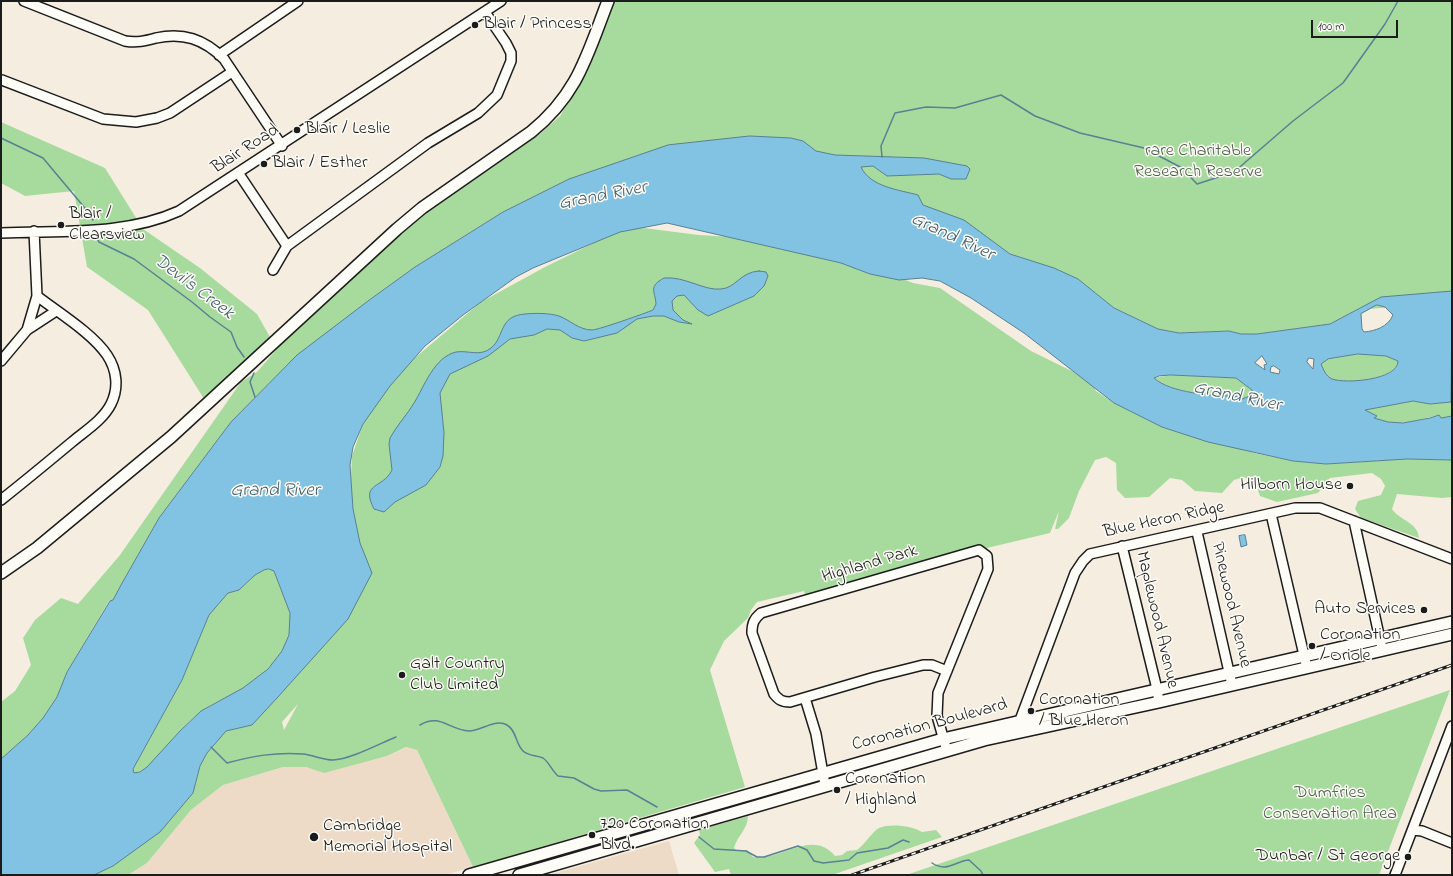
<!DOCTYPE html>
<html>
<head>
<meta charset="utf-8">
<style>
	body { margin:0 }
	#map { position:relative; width:1453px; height:876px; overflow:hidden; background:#f6ede1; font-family:"Indie Flower",sans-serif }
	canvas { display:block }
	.frame { position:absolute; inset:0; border:2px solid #1c1c1c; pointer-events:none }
	.scale { position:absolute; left:1311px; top:20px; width:87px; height:18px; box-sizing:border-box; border:2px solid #1c1c1c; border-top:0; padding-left:5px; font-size:12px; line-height:14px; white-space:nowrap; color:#1c1c1c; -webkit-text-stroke:3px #fdfcf7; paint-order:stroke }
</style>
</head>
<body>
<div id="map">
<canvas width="1453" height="876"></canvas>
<div class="frame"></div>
<div class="scale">100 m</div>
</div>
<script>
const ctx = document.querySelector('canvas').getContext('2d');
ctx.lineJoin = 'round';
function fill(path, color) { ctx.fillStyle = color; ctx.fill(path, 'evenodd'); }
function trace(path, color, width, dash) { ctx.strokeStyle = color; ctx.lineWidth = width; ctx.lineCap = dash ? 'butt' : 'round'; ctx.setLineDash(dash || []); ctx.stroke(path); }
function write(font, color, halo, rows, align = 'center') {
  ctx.font = font + ' "Indie Flower",sans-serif'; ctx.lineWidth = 3; ctx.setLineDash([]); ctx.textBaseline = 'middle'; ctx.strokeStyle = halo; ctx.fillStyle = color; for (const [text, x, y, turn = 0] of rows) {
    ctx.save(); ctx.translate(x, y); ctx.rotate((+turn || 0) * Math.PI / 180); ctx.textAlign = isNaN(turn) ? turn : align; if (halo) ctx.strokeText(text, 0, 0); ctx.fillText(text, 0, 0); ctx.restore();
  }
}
fill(new Path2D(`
	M407 747 417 750 473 867 445 875H128L147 863 191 810 223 785 283 767H306L324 772 387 756Z
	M669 841 679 875H548Z`), '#eddbc7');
fill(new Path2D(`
	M613 1H1452V302L1357 310 1331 324 1257 334H1241L1229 331 1180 333 1158 329 1114 308 1093 291 1028 260 1010 254 999 246 925 210 503 212 415 267 368 301 289 363 231 422 159 518 121 585 113 600 109 601 67 672 57 697 43 718 28 735 1 759V702L15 691 31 665 23 638 35 620 61 598 78 604 120 555 241 382 257 372 289 335 411 224 540 134 561 115Z
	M1 122 105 168 143 229 200 268 257 314 271 339 206 402 148 310 87 267 74 191 25 196 1 183Z
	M628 226 699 235 810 242 913 283 940 288 1031 351 1090 380 1096 391 1114 403 1254 453 1293 461 1326 464 1407 459 1452 460V497L1442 498 1397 494 1392 509C1400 521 1418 522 1419 538L1361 518 1355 509 1358 501 1381 495 1385 486 1381 479 1372 473 1330 478 1318 493 1277 502 1260 496 1256 484 1244 477 1234 480 1222 493 1195 491 1182 480 1170 478 1149 497 1125 498 1117 490 1116 463 1106 457 1095 460 1079 491 1069 518 1058 529H1055L1059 511 1050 533 869 576 805 595 804 591 757 602 751 610 748 618 724 641 710 670 745 787 473 867 417 750 406 747 387 756 324 773 306 767H283L223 785 191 810 147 863 128 875H94L113 866 193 793 200 766 207 753 225 731 252 725 349 517 352 456 363 424 391 378 481 302 545 267ZM298 704 284 730 282 722Z
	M1358 354 1386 356 1398 361C1396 380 1346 385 1332 379 1326 376 1324 371 1321 364L1328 359Z
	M1171 375 1236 378 1252 390 1250 396 1242 399 1235 396C1212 396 1171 393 1154 378Z
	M1452 400V416L1441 418 1439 415 1410 422 1395 423 1378 420 1364 410 1413 401 1430 404 1451 402Z
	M269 569 274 571C278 583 287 602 290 614 297 645 266 674 242 689 231 696 219 700 208 707 201 711 195 717 189 722 175 735 151 771 134 774L133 769 182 680 209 615 228 593 239 590 255 575 264 570Z
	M1450 690 1379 875H906Z
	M748 816C748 829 737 836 734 848L738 851 747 850 753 857C780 862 812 828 835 856L842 855 847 851 857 850C864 845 873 831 879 828 890 823 913 826 922 832L936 830 942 837 832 875H731L729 869 715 872 694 843 700 835 699 830Z`), '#a7db9e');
const water = new Path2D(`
	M750 136 791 138 803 141 816 151 835 155 924 158 967 166 970 169 966 179H951L939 174 887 176 873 166 861 167C870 187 900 190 918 195L923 205 964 220 1010 254 1054 268 1078 279 1114 308 1158 329 1179 333 1229 331 1241 334H1257L1330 324 1381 297 1452 291 1451 402 1430 404 1413 401 1365 410 1377 416 1374 418 1388 422 1403 423 1430 418 1439 415 1441 418 1452 416V460L1407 459 1326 464 1293 461 1208 442 1162 427 1114 403 1024 333 971 298 940 281 922 278 899 280 870 274 841 263 667 223 620 232 533 268 516 277 463 315 425 346 390 386 363 424 353 447 350 465 353 509 360 543 372 573 348 619 277 698 252 725 226 731 207 753 200 766 193 793 160 832 113 866 94 875H1V759L28 735 43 718 57 697 67 672 110 601 113 600 121 585 159 518 231 422 297 355 368 301 415 267 503 212 569 179 668 145ZM1377 305 1385 307 1393 315C1388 327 1375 331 1364 332L1362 329 1361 314ZM1358 354 1386 356 1398 361C1398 380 1346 384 1332 379 1326 376 1324 371 1321 364L1328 359ZM1262 356 1267 364 1264 365 1265 370 1255 363ZM1309 358 1314 359 1313 369 1307 362ZM1274 366 1280 370 1279 374 1270 372 1271 367ZM1171 375 1236 378 1252 390 1250 396 1242 399 1235 396C1213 396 1170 393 1154 378L1159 376ZM269 569 274 571 290 613 289 635 282 651 268 669 243 688 201 711 180 731 147 767 140 772 134 773 133 769 182 680 209 615 228 593 239 590 255 575 264 570Z
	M759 271 766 272 768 276 764 286 754 296 708 316 698 310 684 295 677 296 672 301 673 310 683 320 692 324 679 322 664 316H653L637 319 617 333 584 341 572 338 560 330 547 329 534 335 510 339 488 356 450 374 440 393 444 433 443 456 440 467 426 485 395 502 384 512 374 509C360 482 383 489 392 470L389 444 390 438C397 425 407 415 414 403 424 387 434 357 456 352 468 350 480 357 491 348 505 337 498 316 525 314 535 313 549 313 559 316 570 320 579 330 592 330 598 330 646 313 653 310L656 304C655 290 648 287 664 278 685 276 704 291 721 289 736 288 740 272 759 271Z
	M1245 535 1247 545 1241 547 1239 536Z`);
fill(water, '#82c3e3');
trace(water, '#598093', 1);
trace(new Path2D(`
	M1 138 43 158 84 207 93 220
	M882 157 881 146 895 113 926 107 955 108 1001 95 1035 116 1080 133 1144 148 1182 168 1197 184 1234 172 1293 121 1343 83 1385 24 1398 1
	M96 237 99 242 134 259 192 302 210 317 231 332 237 347 244 357
	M254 373 250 382 255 397
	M420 725C440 713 449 730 469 731 481 731 496 718 507 725 517 731 515 743 523 751 528 756 536 755 543 758 549 762 552 771 558 776L574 778 594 789 601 791 627 790 657 807
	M211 747 227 763C253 756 275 752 303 754 313 755 323 760 333 760 349 760 381 743 396 737
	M699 837 714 849 746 851 757 857H764L798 846 807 850 814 861 823 863 849 860 857 853 888 848 903 840 909 842
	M932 863C947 873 955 861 969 860L981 871 983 875`), '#598093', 1.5);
const minor = new Path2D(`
	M24 1 125 41C137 43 145 41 156 38 183 32 204 39 224 59L282 146
	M219 55 298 1
	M2 80 103 119 136 122 157 118 170 113 232 72
	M239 174 287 246
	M1 233C60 230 124 236 179 211L501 1
	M273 270 287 246 428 143 478 113 497 95 511 61V53L506 43 485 12
	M27 330 37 296 34 231
	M1 361 27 330 56 311
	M1 500C25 481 48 462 72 442 85 431 103 420 111 404 119 388 117 370 107 355 92 333 59 313 37 296
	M1271 514 1307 668
	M1354 521 1381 644
	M1197 532 1232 685
	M1122 546 1157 689 1159 702
	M805 698 816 734 825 785
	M1020 726V720L1075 573 1083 561 1090 554 1295 508H1320L1452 559
	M947 751 937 716 938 693 988 569 987 556 979 550 761 613C754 619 752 623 752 633L774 694C779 700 782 702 790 702L875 677 923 665H932L947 671
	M1413 830 1422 831 1452 843
	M1395 875 1452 726`);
const major = new Path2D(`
	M1 573 37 548 171 437 397 229 422 208 531 132C578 94 587 55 608 1
	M469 875 943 739 1452 622
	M519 875 984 740 1159 702 1452 634`);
trace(minor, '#1c1c1c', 12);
trace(major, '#1c1c1c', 14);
trace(minor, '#fdfcf7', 9);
trace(major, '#fdfcf7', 11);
const rail = new Path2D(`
	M852 875 1452 665`);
trace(rail, '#1c1c1c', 3);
trace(rail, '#fdfcf7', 1.5, [4.5]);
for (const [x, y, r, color] of [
	[475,25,4,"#1c1c1c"],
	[297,130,4,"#1c1c1c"],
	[264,164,4,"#1c1c1c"],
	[61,225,4,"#1c1c1c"],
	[1350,486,4,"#1c1c1c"],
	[1424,610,4,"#1c1c1c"],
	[1312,646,4,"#1c1c1c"],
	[402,675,4,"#1c1c1c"],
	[1031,711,4,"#1c1c1c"],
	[837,790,4,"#1c1c1c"],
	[592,835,4,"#1c1c1c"],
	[314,837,5,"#1c1c1c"],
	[1408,857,4,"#1c1c1c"]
]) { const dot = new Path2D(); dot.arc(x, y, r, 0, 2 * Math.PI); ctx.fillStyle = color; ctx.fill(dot); trace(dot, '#fdfcf7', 1.5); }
write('18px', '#1c1c1c', '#fdfcf7', [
	["Blair / Princess",483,25],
	["Blair / Leslie",305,130],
	["Blair / Esther",272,164],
	["Blair /",69,215],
	["Clearsview",69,236],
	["Hilborn House",1342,486,"right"],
	["Auto Services",1416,610,"right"],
	["Coronation",1320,636],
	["/ Oriole",1320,657],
	["Galt Country",410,665],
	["Club Limited",410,686],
	["Coronation",1039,701],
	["/ Blue Heron",1039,722],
	["Coronation",845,780],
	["/ Highland",845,801],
	["720 Coronation",600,825],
	["Blvd.",600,846],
	["Cambridge",323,827],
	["Memorial Hospital",323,848],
	["Dunbar / St George",1400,857,"right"]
], 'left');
write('18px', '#1c1c1c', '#fdfcf7', [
	["Blair Road",246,150,-33],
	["Blue Heron Ridge",1164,521,-12],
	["Highland Park",870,565,-16],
	["Pinewood Avenue",1230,605,77],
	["Maplewood Avenue",1156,620,77],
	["Coronation Boulevard",930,726,-15]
]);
write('18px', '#4d5f4a', '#fdfcf7', [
	["rare Charitable",1198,152],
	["Research Reserve",1198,173],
	["Dumfries",1330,794],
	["Conservation Area",1330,815]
]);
write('italic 19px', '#455f6c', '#fdfcf7', [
	["Grand River",603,197,-11],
	["Grand River",952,238,25],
	["Devil's Creek",193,288,37],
	["Grand River",1237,398,12],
	["Grand River",275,492]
]);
</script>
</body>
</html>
